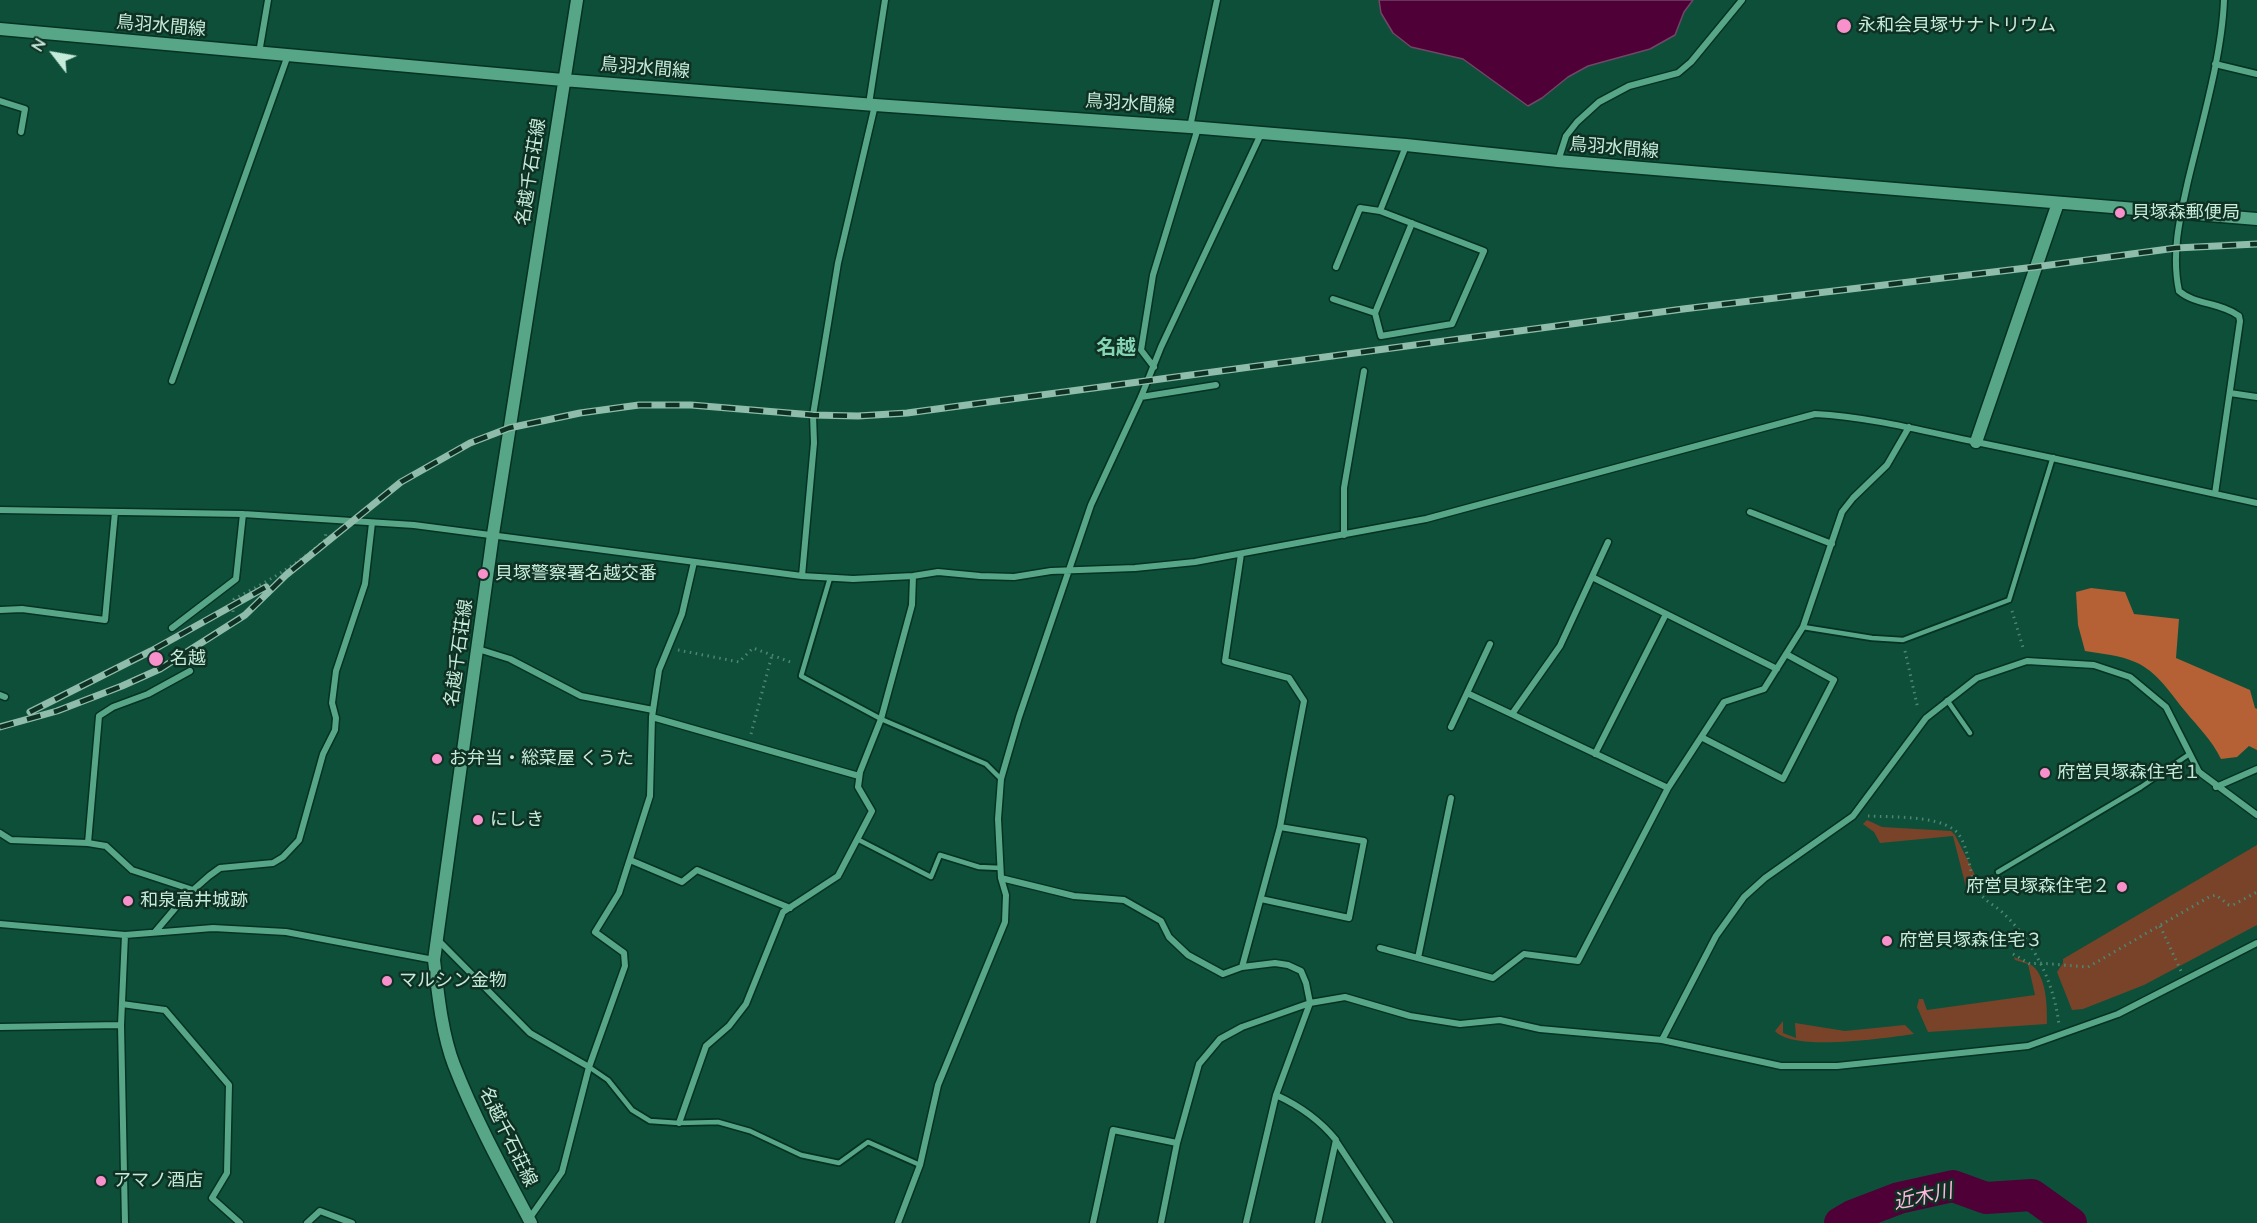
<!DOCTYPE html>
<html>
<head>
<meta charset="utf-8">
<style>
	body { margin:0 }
	#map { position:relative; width:2257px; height:1223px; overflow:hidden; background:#0e4f3a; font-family:Quicksand,sans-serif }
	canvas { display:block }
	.north { position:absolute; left:24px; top:24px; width:60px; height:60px; -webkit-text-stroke:4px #0f3124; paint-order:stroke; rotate:301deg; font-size:16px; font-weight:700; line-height:24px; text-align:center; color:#c5ebda }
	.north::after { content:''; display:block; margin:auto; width:21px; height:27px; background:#c5ebda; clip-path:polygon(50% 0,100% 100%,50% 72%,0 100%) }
</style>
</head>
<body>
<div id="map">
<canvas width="2257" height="1223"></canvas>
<div class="north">N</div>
</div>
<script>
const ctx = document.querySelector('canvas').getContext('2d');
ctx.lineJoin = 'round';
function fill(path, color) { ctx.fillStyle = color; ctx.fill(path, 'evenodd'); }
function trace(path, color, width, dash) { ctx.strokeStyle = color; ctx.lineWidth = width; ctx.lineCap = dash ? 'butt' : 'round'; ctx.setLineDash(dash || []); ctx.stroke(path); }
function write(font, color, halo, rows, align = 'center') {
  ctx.font = font + ' Quicksand,"Noto Sans JP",sans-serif'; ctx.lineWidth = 5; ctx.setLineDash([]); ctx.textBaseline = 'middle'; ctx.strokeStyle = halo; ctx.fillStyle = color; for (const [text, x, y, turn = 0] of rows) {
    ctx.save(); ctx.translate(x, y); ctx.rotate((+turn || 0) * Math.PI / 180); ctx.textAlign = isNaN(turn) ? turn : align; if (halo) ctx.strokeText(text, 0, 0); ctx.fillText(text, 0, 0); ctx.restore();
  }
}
fill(new Path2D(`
	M1867 820 1882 827 1951 831 1955 835 1979 883 1966 887 1953 836 1880 843 1874 832 1863 824Z
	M2257 845V925L2144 985 2083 1009 2072 1010 2057 972 2063 963V959Z
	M2014 957C2021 960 2030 963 2035 968 2047 982 2047 1007 2047 1024L1928 1032 1917 1007 1919 999H1923L1927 1010 2035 995 2028 964 2015 960Z
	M1783 1021V1033L1796 1038 1795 1023 1845 1031 1905 1025 1914 1034C1885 1038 1794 1052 1775 1031Z`), '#794329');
fill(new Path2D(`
	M2091 588 2125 592 2134 614 2179 619 2176 658 2250 690 2255 708 2257 709V750L2249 746 2237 757 2221 759C2212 740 2198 727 2185 711 2171 694 2157 671 2135 662 2120 655 2102 654 2085 651L2078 625 2076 592Z`), '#b56035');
const water = new Path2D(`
	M1379 0H1693L1684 12 1675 35 1650 49 1588 66 1568 77 1542 98 1528 106 1463 59 1411 47 1393 33 1381 13Z`);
fill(water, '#4f0036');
trace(water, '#724667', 1.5);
trace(new Path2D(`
	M1840 1223 1852 1216 1899 1198 1953 1186 1986 1198 2032 1195 2071 1223`), '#4f0036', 32);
const lane = new Path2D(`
	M830 578 801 676 881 719 986 764 1001 779
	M1803 627 1872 638 1903 640 2009 600 2053 457
	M1947 700 1970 733
	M857 839 931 877 940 855 979 867 1001 868
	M1998 872 2141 787 2188 755
	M589 1067 608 1080 632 1110 650 1121 679 1123 718 1122 750 1131 801 1155 839 1163 868 1142 920 1165`);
const street = new Path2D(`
	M259 53 268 0
	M2215 64 2257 74
	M0 101 25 109 21 132
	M869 104 885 0
	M1190 127 1217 0
	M1558 161 1566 136 1577 122 1599 102 1629 86 1678 73 1691 62 1742 0
	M1380 211 1406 146
	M1336 267 1360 208 1380 211 1484 251 1452 324 1381 336 1375 313 1412 223
	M1333 299 1375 313
	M1154 367 1141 350 1153 275 1198 128
	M172 381 288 55
	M2230 393 2257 397
	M1141 397 1216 385
	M2215 494 2240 321 2239 316C2220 302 2195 305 2179 291 2171 254 2180 217 2188 181 2201 126 2222 56 2224 0
	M0 510 243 514 414 525 802 576 853 579 913 576 938 572 980 576 1014 577 1051 571 1135 568 1195 562 1426 519 1815 414C1870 417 1923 431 1976 442 2070 461 2163 483 2257 503
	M1750 512 1832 544
	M1344 535V488L1364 371
	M1241 554 1225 661 1289 678 1304 701 1280 827 1242 967
	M802 576 814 443 813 415 838 263 875 105
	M1592 577 1777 669
	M0 610 22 609 105 620 115 512
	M172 628 236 579 243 514
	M478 649 510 659 581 696 653 710
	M190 671 148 694 113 707 99 716 88 843 106 846 132 870 193 890
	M1467 693 1668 788
	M0 695 5 697
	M1512 714 1560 646 1608 542
	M652 717 859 776
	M1451 727 1490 644
	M1701 737 1783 779 1834 680 1786 654
	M1595 754 1666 614
	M2216 787 2257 769
	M0 833 11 840 88 843
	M630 860 682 882 697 870 790 908
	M1001 878 1074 896 1124 900 1161 921 1169 937 1188 955 1223 974 1242 967 1275 963 1288 965 1301 971 1306 983 1310 1003 1276 1095 1246 1223
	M1261 899 1349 918 1364 841 1280 827
	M0 924 125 935 213 928 286 932 434 960
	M155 932 183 899 209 876 220 868 273 863 283 857 299 840 323 754 335 730 336 718 332 703 336 671 365 584 372 523
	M437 939 530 1033 589 1067
	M1380 948 1493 978 1524 954 1578 961 1668 788 1724 702 1764 689 1803 627 1842 512 1853 498 1887 465 1909 427
	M1418 958 1451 798
	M122 1004 165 1010 229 1085 227 1173 212 1198 240 1223
	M0 1027 121 1025
	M1662 1040 1716 936 1744 897 1765 878 1853 816 1926 718 1977 678 2027 661 2094 665 2130 677 2166 707 2199 772 2257 815
	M1276 1095C1300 1106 1319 1119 1336 1140L1318 1223
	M679 1123 706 1046 729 1026 746 1004 783 912 838 876 872 811 858 787 860 772 881 719 912 605 913 576
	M1336 1141 1390 1223
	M529 1219 562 1172 589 1067 625 966 624 953 595 932 619 893 650 796 652 717 659 670 682 614 694 562
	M125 1223 121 1025 125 935
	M307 1223 320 1211 352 1223
	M898 1223 920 1165 938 1085 1005 922 1006 895 1001 878 998 819 1001 779 1019 717 1091 505 1141 397 1161 347 1261 134
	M1093 1223 1113 1130 1177 1143
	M1161 1223 1177 1143 1199 1064 1220 1039 1242 1027 1310 1003 1345 997 1410 1016 1460 1024 1500 1020 1540 1029 1662 1040 1781 1066H1837L2028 1046 2118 1014 2257 943`);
const secondary = new Path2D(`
	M0 29 563 80 875 105 1190 127 1406 145 1558 161 2257 219
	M1976 442 2058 203
	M531 1223C504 1172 475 1119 454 1065 442 1034 438 994 434 960L493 534 577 0`);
trace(lane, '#053223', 8);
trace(street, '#053223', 9);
trace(secondary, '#053223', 15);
trace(new Path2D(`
	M2012 611 2024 651
	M233 612 234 599C267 582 298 564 325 540L326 532
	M678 650 739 662 753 648 793 663
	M1905 651 1918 709
	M751 734 772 655
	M1868 816C1891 817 1935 816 1953 829 1969 840 1968 870 1976 887 1982 900 1992 903 2002 912 2034 942 2054 982 2059 1025
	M2160 926 2181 971
	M2013 954 2030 964 2040 963 2088 967 2209 897 2216 895 2229 905H2233L2257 892`), '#4e8672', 3, [1.5, 4.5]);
trace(lane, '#57a687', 4.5);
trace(street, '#57a687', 6);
trace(secondary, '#57a687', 12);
const rail = new Path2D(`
	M30 712 151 651 266 587
	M0 727 57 711 122 686 160 669 245 615 286 575 401 482 470 443 509 428 580 413 639 405H691L813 415 858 416 907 413 1683 309 2035 267 2176 248 2257 244`);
trace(rail, '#90bdab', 7);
trace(rail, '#0f3124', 4.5, [14]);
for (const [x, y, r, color] of [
	[1844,26,8,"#f890cb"],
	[2120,213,6,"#f890cb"],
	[483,574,6,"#f890cb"],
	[156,659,8,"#f890cb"],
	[437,759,6,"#f890cb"],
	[2045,773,6,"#f890cb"],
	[478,820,6,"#f890cb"],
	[2122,887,6,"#f890cb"],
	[128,901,6,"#f890cb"],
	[1887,941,6,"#f890cb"],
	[387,981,6,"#f890cb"],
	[101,1181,6,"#f890cb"]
]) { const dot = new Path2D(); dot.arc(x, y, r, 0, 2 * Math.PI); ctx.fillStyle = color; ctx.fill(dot); trace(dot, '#0f3124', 2); }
write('18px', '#c5ebda', '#0f3124', [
	["鳥羽水間線",161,26,5],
	["鳥羽水間線",645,68,5],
	["鳥羽水間線",1130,104,4],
	["鳥羽水間線",1614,148,5],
	["名越千石荘線",531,172,-81],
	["名越千石荘線",459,653,-82],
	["名越千石荘線",508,1137,64]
]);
write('18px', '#c5ebda', '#0f3124', [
	["永和会貝塚サナトリウム",1858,26],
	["貝塚森郵便局",2132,213],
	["貝塚警察署名越交番",495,574],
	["名越",170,659],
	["お弁当・総菜屋 くうた",449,759],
	["府営貝塚森住宅１",2057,773],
	["にしき",490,820],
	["府営貝塚森住宅２",2110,887,"right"],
	["和泉高井城跡",140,901],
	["府営貝塚森住宅３",1899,941],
	["マルシン金物",399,981],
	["アマノ酒店",113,1181]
], 'left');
write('bold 20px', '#85d4b3', '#0f3124', [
	["名越",1116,348]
]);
write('italic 20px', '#fcb7db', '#0f3124', [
	["近木川",1923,1197,-12]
]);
</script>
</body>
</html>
